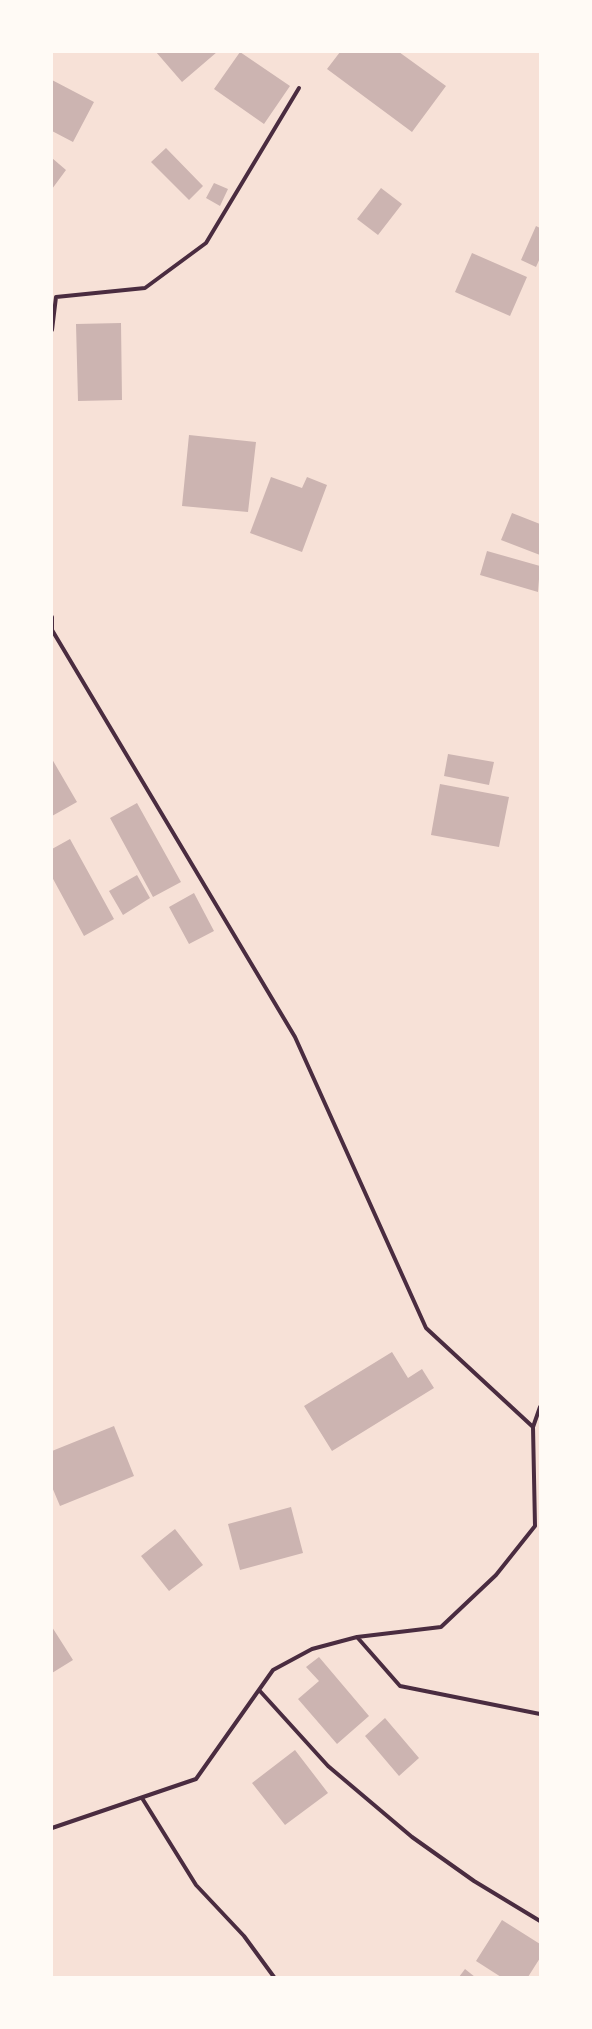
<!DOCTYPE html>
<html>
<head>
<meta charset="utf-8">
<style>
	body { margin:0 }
	#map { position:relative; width:592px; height:2029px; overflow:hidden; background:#f7e1d7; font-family:Roboto,sans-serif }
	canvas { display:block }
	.frame { position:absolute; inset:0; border:53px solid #fffaf5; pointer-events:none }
</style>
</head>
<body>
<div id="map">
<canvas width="592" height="2029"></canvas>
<div class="frame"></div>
</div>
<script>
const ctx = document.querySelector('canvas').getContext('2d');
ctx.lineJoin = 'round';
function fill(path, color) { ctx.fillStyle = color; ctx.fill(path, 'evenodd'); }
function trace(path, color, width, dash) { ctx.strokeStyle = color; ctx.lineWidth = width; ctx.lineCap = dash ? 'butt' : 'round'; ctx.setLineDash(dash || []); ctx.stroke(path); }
fill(new Path2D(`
	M156 52H217L182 82Z
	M240 52 290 86 264 124 214 89Z
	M340 52H399L446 86 412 132 327 69Z
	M52 80 94 102 73 142 52 131Z
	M166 148 203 186 189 200 151 162Z
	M52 158 66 170 52 189Z
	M214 183 228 189 220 206 206 198Z
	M381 188 402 204 378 235 357 219Z
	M536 226 540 228V258L536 267 521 260Z
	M472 253 527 277 510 316 455 292Z
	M121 323 122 400 78 401 76 324Z
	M189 435 256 442 248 512 182 506Z
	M271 477 302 488 307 477 327 485 302 552 250 533Z
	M512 513 540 524V555L501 540Z
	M487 551 540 566 538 592 480 575Z
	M448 754 494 762 489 785 444 776Z
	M52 759 77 802 52 816Z
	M440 784 509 797 499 847 431 835Z
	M137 803 181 882 153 897 110 818Z
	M70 839 114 919 84 936 52 877V849Z
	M137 875 150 898 123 915 109 891Z
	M194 893 214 931 189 944 169 907Z
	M392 1352 408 1378 422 1369 434 1388 332 1451 304 1406Z
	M114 1426 134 1476 60 1506 52 1487V1451Z
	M291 1507 303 1553 240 1570 228 1524Z
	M175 1529 203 1565 169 1591 141 1556Z
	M52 1627 73 1660 52 1673Z
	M319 1657 369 1716 337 1744 298 1699 319 1681 306 1667Z
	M385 1718 419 1758 399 1776 365 1736Z
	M295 1750 328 1793 285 1825 252 1783Z
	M502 1920 540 1944V1958L528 1977H501L476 1961Z
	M465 1969 475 1977H459Z`), '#ccb4b1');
trace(new Path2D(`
	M52 330 56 297 145 288 206 243 299 88
	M52 617V630L295 1037 426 1328 533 1427
	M357 1637 400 1686 540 1714
	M259 1690 328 1766 412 1837 474 1881 540 1921
	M142 1798 196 1885 244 1936 274 1977
	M52 1828 196 1779 273 1670 312 1649 357 1637 441 1627 496 1575 535 1526 533 1427 540 1407`), '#4a2c40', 4);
</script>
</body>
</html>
